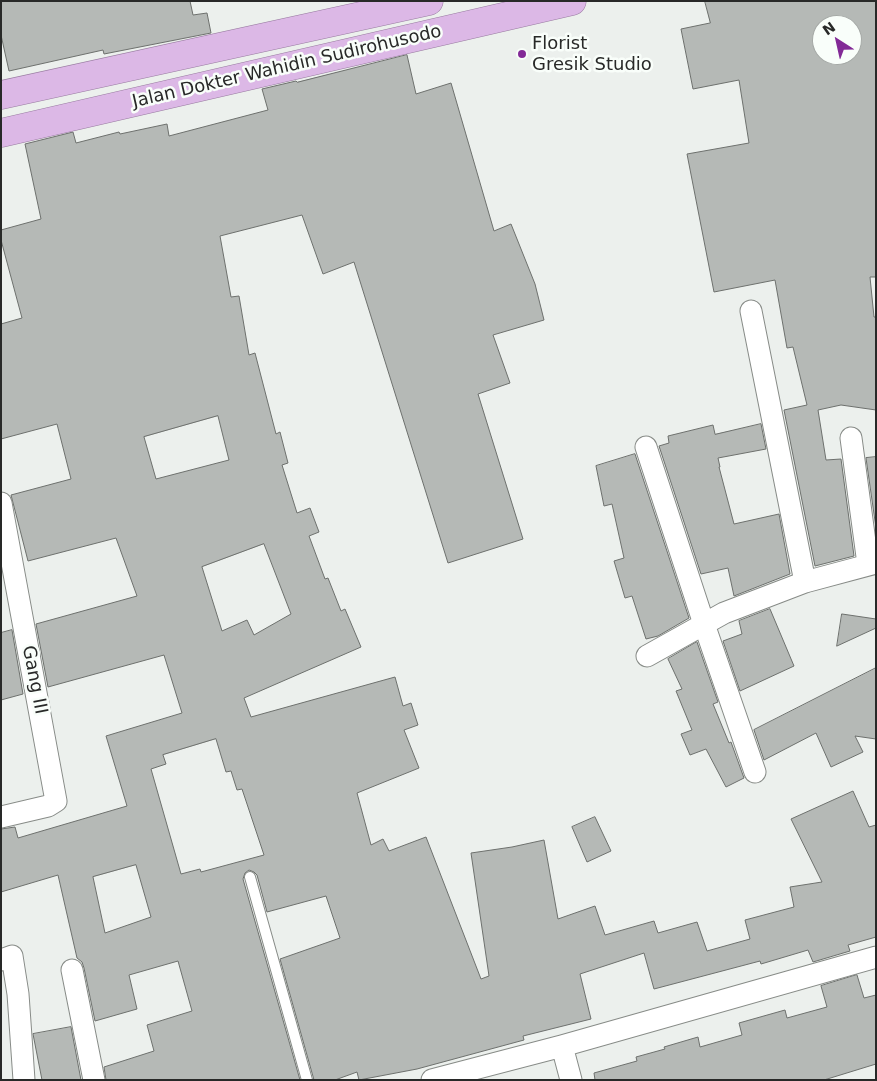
<!DOCTYPE html>
<html>
<head>
<meta charset="utf-8">
<style>
	body { margin:0 }
	#map { position:relative; width:877px; height:1081px; overflow:hidden; background:#ecf0ed; font-family:"DejaVu Sans",sans-serif }
	canvas { display:block }
	.frame { position:absolute; inset:0; border:2px solid #282928; pointer-events:none }
	.north { position:absolute; left:812px; top:15px; width:50px; height:50px; box-sizing:border-box; background:#f9fefa; border:1px solid #a5a9a6; border-radius:50%; rotate:325deg; font-size:14px; font-weight:700; line-height:20px; text-align:center; color:#282928 }
	.north::after { content:''; display:block; margin:auto; width:18px; height:22px; background:#832a97; clip-path:polygon(50% 0,100% 100%,50% 72%,0 100%) }
</style>
</head>
<body>
<div id="map">
<canvas width="877" height="1081"></canvas>
<div class="frame"></div>
<div class="north">N</div>
</div>
<script>
const ctx = document.querySelector('canvas').getContext('2d');
ctx.lineJoin = 'round';
function fill(path, color) { ctx.fillStyle = color; ctx.fill(path, 'evenodd'); }
function trace(path, color, width, dash) { ctx.strokeStyle = color; ctx.lineWidth = width; ctx.lineCap = dash ? 'butt' : 'round'; ctx.setLineDash(dash || []); ctx.stroke(path); }
function write(font, color, halo, rows, align = 'center') {
  ctx.font = font + ' "DejaVu Sans",sans-serif'; ctx.lineWidth = 5; ctx.setLineDash([]); ctx.textBaseline = 'middle'; ctx.strokeStyle = halo; ctx.fillStyle = color; for (const [text, x, y, turn = 0] of rows) {
    ctx.save(); ctx.translate(x, y); ctx.rotate((+turn || 0) * Math.PI / 180); ctx.textAlign = isNaN(turn) ? turn : align; if (halo) ctx.strokeText(text, 0, 0); ctx.fillText(text, 0, 0); ctx.restore();
  }
}
const building = new Path2D(`
	M1 1H190L193 15 207 13 211 33 104 54 103 50 9 71 1 35Z
	M705 1H876V277H870L874 317H876V410L841 405 818 410 826 460 841 459 854 556 815 566 784 410 807 405 793 347 787 348 775 280 714 292 687 154 749 143 739 80 693 89 681 29 710 23ZM822 25H852V55H822Z
	M407 55 416 94 451 83 494 231 511 224 535 284 544 320 493 335 510 383 478 394 523 539 448 563 354 262 323 274 302 215 220 236 231 297 239 296 249 355 255 353 276 434 280 432 288 463 282 465 297 513 310 508 319 532 309 536 325 579 328 578 341 611 345 609 361 647 244 698 251 717 395 677 403 706 411 703 418 725 404 730 419 768 357 793 371 845 383 839 389 851 426 837 481 979 489 976 471 853 512 847 544 840 558 919 595 906 605 935 654 921 658 933 697 922 707 951 750 939 745 920 794 907 790 887 822 882 791 819 853 791 869 827 876 825V937L848 945 850 951 813 962 808 950 761 964 760 961 654 989 644 953 580 974 591 1019 523 1036 524 1040 417 1069 359 1080 357 1072 335 1080H314L280 959 340 938 326 896 267 912 257 875 254 872 249 870 245 873 243 879 300 1080H106L104 1067 154 1051 147 1025 192 1011 178 961 129 975 137 1009 95 1021 84 968 82 962 77 958 58 875 1 892V829L15 827 18 838 127 806 106 736 182 713 164 655 48 687 36 624 137 596 116 538 28 561 11 495 71 479 57 424 1 439V324L22 318 1 240V230L41 219 25 144 73 132 76 143 119 132 120 134 167 124 169 136 268 110 262 89 296 81 297 82ZM218 416 229 460 156 479 144 437ZM264 544 291 614 254 635 247 620 222 631 202 567ZM216 739 226 772 231 771 237 790 242 789 264 855 201 872 200 869 181 874 151 769 166 764 163 755ZM136 865 151 917 105 933 93 877Z
	M761 424 766 449 718 458 720 467H719L734 524 779 514 790 574 734 596 728 568 701 574 659 446 669 443 668 436 713 425 715 434Z
	M635 454 689 618 658 636 646 639 632 596 625 598 614 561 624 558 612 504 604 506 596 466Z
	M876 457V528L866 458Z
	M770 609 794 666 740 691 723 641 742 634 739 621Z
	M842 614 876 619V628L837 646Z
	M12 630 23 694 1 700V633Z
	M697 642 718 702 713 704 729 743 731 742 744 778 726 787 706 749 690 755 681 734 692 730 676 691 682 689 668 659Z
	M876 668V739L855 736 863 752 831 767 816 733 764 760 754 730Z
	M595 817 611 851 587 862 572 827Z
	M857 975 864 998 876 995V1064L824 1080H595L594 1073 637 1061 636 1057 665 1049 664 1047 698 1037 700 1047 742 1035 739 1023 785 1010 787 1018 827 1007 821 986Z
	M71 1027 81 1080H42L33 1034Z`);
fill(building, '#b5b9b6');
trace(building, '#6d706d', 1);
const service = new Path2D(`
	M250 877 307 1080`);
const minor = new Path2D(`
	M751 311 805 582
	M851 438 868 564
	M646 447 704 624 755 772
	M1 503 56 801 48 806 1 817
	M647 656 724 613 805 582 876 563
	M1 960 12 956 18 994 24 1080
	M72 970 94 1080
	M562 1046 571 1080
	M432 1080 562 1046 876 957`);
const trunk = new Path2D(`
	M1 95 429 1
	M1 133 572 1`);
trace(service, '#878b87', 12);
trace(minor, '#878b87', 23);
trace(trunk, '#987ba0', 29);
trace(service, '#fff', 10);
trace(minor, '#fff', 21);
trace(trunk, '#dcb8e6', 28);
for (const [x, y, r, color] of [
	[522,54,5,"#832a97"]
]) { const dot = new Path2D(); dot.arc(x, y, r, 0, 2 * Math.PI); ctx.fillStyle = color; ctx.fill(dot); trace(dot, '#f9fefa', 2); }
write('18px', '#282928', '#f9fefa', [
	["Florist",532,44],
	["Gresik Studio",532,65]
], 'left');
write('18px', '#282928', '#f9fefa', [
	["Jalan Dokter Wahidin Sudirohusodo",287,67,-13],
	["Gang III",34,680,79]
]);
</script>
</body>
</html>
